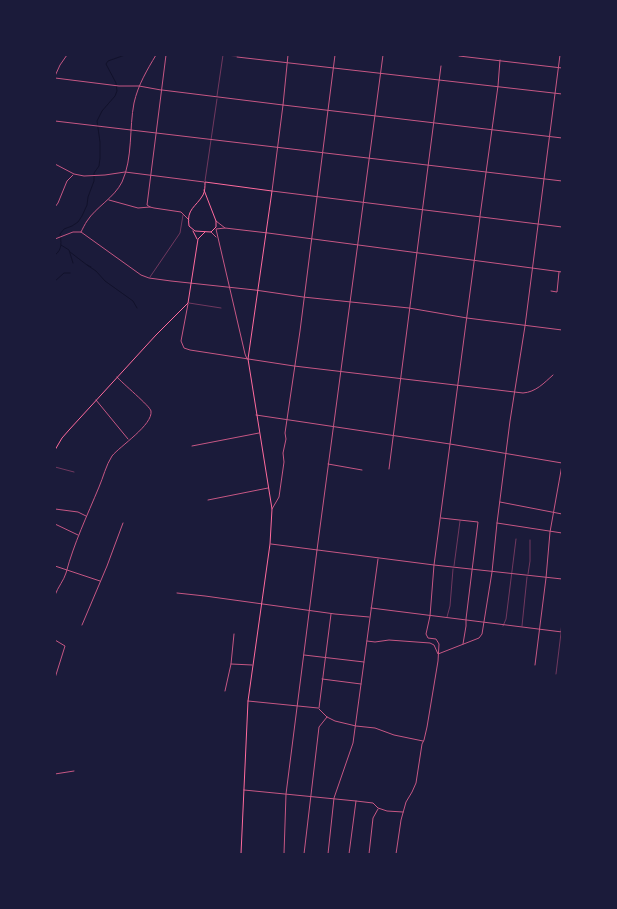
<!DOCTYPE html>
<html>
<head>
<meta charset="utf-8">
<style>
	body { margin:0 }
	#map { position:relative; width:617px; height:909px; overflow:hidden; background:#1b1b3a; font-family:"DM Sans",sans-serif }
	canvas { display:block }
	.frame { position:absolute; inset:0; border:56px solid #1b1b3a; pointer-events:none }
</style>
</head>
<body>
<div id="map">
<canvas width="617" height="909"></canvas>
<div class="frame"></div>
</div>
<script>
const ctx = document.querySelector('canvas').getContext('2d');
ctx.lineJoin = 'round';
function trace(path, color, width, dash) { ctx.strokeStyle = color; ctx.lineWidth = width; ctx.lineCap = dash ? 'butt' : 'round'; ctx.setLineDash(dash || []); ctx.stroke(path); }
trace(new Path2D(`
	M61 245 69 250 73 263
	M70 252 87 265
	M55 255C63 249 61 242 60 234L64 229 72 226 78 222 82 216 87 205 88 197 94 181V173L99 166 100 158V142L97 121 102 111 115 96 117 91 116 83 106 64 108 61 125 55
	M91 267 87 265 96 271 105 281 133 301 137 308
	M55 281 64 273H70`), '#12122b', 1);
trace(new Path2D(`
	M189 303 221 308
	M55 467 74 472
	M454 566 460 521
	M528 574 530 561V540
	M447 617 450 606 453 569
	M503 626 506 619 516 539
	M522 626 527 577
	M561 631 562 623
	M556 674 561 633`), '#c65784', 0.5);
trace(new Path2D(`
	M225 55 236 56
	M217 96 223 55
	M205 181 217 99
	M150 277 180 233 183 215`), '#c65784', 0.5);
trace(new Path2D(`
	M459 56 562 68
	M237 57 562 94
	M55 76 60 65 67 55
	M55 78 119 86H139L161 90
	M283 105 562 138
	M55 121 562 181
	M55 164 74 174 84 176 105 175 125 172 204 182
	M109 200 138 208 150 207
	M55 207 58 203 67 181 73 175
	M480 216 498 86 500 60
	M216 221 225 228
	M81 232C83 228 85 224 87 221 96 207 114 198 122 182 133 158 129 128 134 103 138 85 147 70 156 55
	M211 232 216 237
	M55 239 73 232H81L141 275 149 278 171 281 255 290 303 297 409 308 467 318 562 330
	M551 291 557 292 559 272
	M188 304 181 341 184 348 190 350 294 366 523 393C536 392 544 383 553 375
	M247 359 245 354 216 229 225 228 268 233 562 272
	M96 400 128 439
	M192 446 259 433
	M328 464 362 470
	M389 469 441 66
	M208 500 268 488
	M500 502 562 514
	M55 509 78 512 86 516
	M272 509 279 497 284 462 283 453 286 439 285 433 300 331 335 55
	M441 518 478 522 466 619V626L463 644
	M497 523 562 533
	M55 524 78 535
	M55 566 100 581
	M177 593 205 596 335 614 369 617
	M55 595C58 587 64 580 66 573 74 543 87 516 99 487 103 478 106 465 112 456 120 446 153 425 151 411 150 406 122 383 117 377
	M371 608 562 632
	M82 625 107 566 123 523
	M55 640 65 646 55 678
	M367 641 375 642 389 640 430 643 434 645 438 654 479 638 482 634 492 572 497 523 510 421 525 326 560 55
	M304 655 364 662 353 743 334 798 328 854
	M231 664 252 665
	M535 665 546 578 550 532 562 465
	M322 679 361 684
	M225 691 231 664 234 634
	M248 701 318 708
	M319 708 331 614
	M319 709 327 717 335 721 356 726 375 728 394 735 423 741
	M55 774 74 771
	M244 790 356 801 373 803 378 808 387 811 403 812
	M284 854 286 794 317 550
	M304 854 319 727 327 717
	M349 854 356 801
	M369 854 373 818 378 809
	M396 854 401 820 406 802 412 792 416 783 422 744 424 740 427 727 438 661 439 644 436 639 428 638 426 634 430 616 434 565 562 579`), '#c65784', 1);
trace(new Path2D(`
	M166 55 147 205 150 207 154 208 181 212 189 220
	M288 55 283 105 272 191 562 227
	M162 90 283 105
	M256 415 450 444 562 463
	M271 544 434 565 480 217
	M317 550 383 55
	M364 662 378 559`), '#c65784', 1);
trace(new Path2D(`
	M204 190 216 221V227L211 232 195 231 189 226C186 209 196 207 203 195 205 191 205 187 205 182L272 191 248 359 272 509 270 544 248 701 241 854
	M193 231 197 239
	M55 450 62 438 69 430 156 335 188 303 198 239 205 232`), '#ff6b9d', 1);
</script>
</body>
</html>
